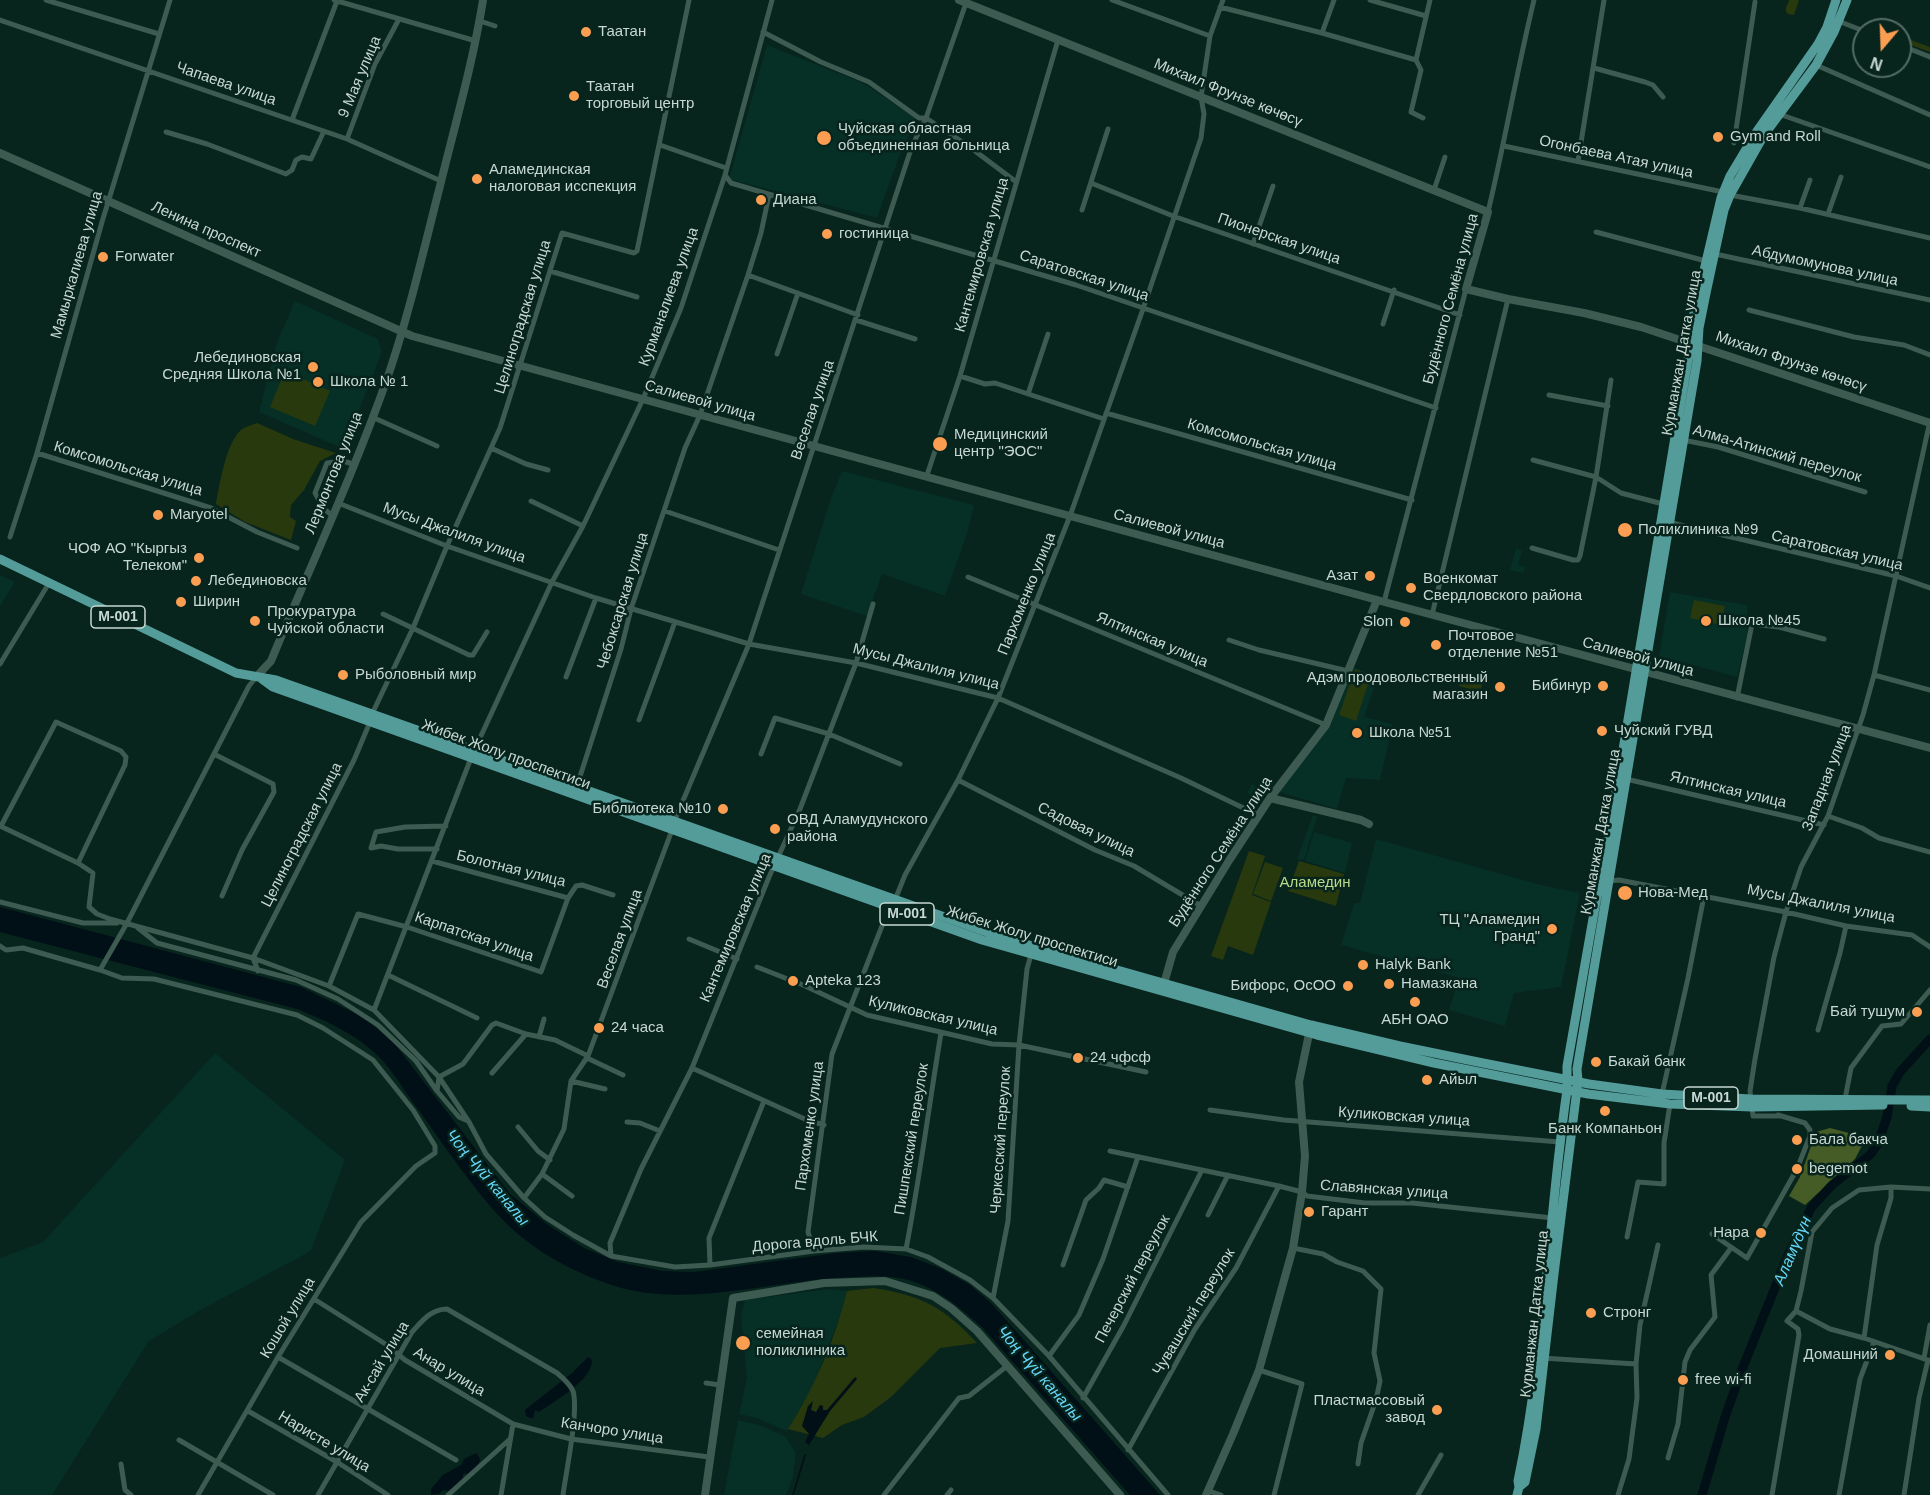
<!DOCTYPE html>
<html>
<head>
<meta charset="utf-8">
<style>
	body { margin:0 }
	#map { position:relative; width:1930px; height:1495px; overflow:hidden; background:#07241d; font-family:Helvetica,sans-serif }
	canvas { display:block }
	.north { position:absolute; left:1852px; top:18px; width:60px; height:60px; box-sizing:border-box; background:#07241d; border:2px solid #546c66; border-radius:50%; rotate:199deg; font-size:16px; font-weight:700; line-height:24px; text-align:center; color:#c8d8d3 }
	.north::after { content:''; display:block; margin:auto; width:21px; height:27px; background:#fb9e51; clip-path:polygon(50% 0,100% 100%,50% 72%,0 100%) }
</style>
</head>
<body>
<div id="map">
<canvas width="1930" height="1495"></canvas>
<div class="north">N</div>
</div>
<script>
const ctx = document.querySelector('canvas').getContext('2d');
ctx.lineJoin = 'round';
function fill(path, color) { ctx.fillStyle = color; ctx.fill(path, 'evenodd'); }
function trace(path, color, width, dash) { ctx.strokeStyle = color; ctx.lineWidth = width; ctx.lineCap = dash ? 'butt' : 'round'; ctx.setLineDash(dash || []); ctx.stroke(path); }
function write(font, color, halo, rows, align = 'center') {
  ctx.font = font + ' Helvetica,sans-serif'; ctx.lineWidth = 5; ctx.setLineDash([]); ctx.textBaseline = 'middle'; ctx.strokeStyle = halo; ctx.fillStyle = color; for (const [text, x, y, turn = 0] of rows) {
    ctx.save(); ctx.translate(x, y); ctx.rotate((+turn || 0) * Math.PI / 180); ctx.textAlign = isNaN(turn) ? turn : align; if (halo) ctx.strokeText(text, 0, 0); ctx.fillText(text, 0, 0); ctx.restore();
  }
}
fill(new Path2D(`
	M767 45 863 83 917 119 899 157 877 218 729 179Z
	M295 301 378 339 382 352 344 449 259 412 277 342Z
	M842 471 974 505 967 534 945 596 882 574 867 616 801 594 831 498Z
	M1516 549 1522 551 1518 565 1525 567 1523 573 1510 570Z
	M0 575 15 582 0 606Z
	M1670 592 1747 605V636L1737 677 1659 656Z
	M1353 667 1378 677 1364 717 1393 724 1380 780 1346 778 1337 809 1279 792 1315 742 1331 725Z
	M1252 784 1264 791 1259 800 1247 793Z
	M1313 815 1317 817 1304 860 1297 859Z
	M1314 832 1352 843 1345 873 1305 861Z
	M1376 839 1541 885 1580 893 1561 987 1514 993 1505 1026 1449 1010 1459 978 1341 945 1354 903H1360Z
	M215 1053 345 1160 311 1251 197 1312 149 1341 52 1495H0V1258L43 1242Z
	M829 1289 847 1291 841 1314 812 1389 787 1431 757 1418 739 1414 747 1378 741 1316 745 1300Z
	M738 1420 759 1425 785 1436 796 1453 793 1477 786 1495H724Z`), '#062f26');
fill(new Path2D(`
	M1789 0H1799L1794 15 1788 14C1783 8 1788 6 1789 0Z
	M1900 36 1930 47V52L1900 41Z
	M285 371 330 391 315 426 270 407Z
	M257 423 293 439 336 453 320 461 304 490 291 505 290 517 296 521 291 540 245 522 216 504C219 486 226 444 240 431 244 427 252 425 257 423Z
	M1694 600 1725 606 1721 625 1690 618Z
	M1355 669 1371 675 1356 721 1339 715Z
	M1461 677 1483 682 1480 692 1459 686Z
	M1249 851 1265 856 1252 895 1271 902 1253 955 1228 946 1223 960 1211 956Z
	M1299 861 1344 874 1336 906 1288 891Z
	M1265 862 1283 868 1271 901 1253 894Z
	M874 1288C921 1295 945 1308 977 1343L940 1348 891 1397 864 1417 842 1425 823 1438 788 1429C815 1387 835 1339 847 1291Z`), '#29390e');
fill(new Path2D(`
	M1830 1128 1860 1136 1865 1140 1855 1159 1805 1205 1789 1196 1800 1177 1816 1132Z`), '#465c26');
fill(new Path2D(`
	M0 907 301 987 363 1017 394 1043 510 1194 548 1225 584 1248 618 1262 663 1271 694 1272 837 1253 875 1251 911 1257 942 1269 970 1285 992 1304 1160 1495H1130L983 1328C961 1308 941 1291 912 1281 893 1275 873 1276 853 1277 777 1279 689 1309 615 1286 580 1275 547 1258 519 1235 480 1202 445 1145 414 1104 404 1090 394 1073 382 1060 360 1036 327 1021 297 1009L0 932Z
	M588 1357 592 1360C592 1381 554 1401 539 1412L535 1410 533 1418H530L526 1416 525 1410 572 1373Z
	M855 1377 857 1379 830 1411 809 1445 805 1442 809 1434 802 1426 808 1406 813 1401 811 1410 816 1412 820 1405 823 1406V1410H827Z
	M476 1453 480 1459 478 1466 467 1475 466 1473 463 1474V1479L450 1491 443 1490 439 1494 431 1495V1489L443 1475 461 1465 464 1459Z`), '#001016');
trace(new Path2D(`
	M793 1495 805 1455`), '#001016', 1.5);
trace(new Path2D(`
	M1702 1495 1726 1414 1741 1372 1789 1253 1811 1208 1832 1185 1871 1154 1878 1143 1887 1117 1892 1086 1900 1072 1930 1039`), '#001016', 9);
trace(new Path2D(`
	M46 0 159 34
	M334 0 476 41
	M1112 0 1210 36
	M1370 0 1426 16
	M1220 7 1322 33 1416 60
	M0 20 347 139 441 181
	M480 21 495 26
	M1838 21 1864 31
	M763 32 821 62 869 82 919 118H926L967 145 1015 181
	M1322 33 1334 0
	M1900 45 1930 57
	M1416 60 1421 70 1411 112 1423 118
	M1416 60 1430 0
	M1816 65 1930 115
	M1594 68 1645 82 1653 85 1663 97
	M1779 114 1930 167
	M292 120 337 1
	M166 132 207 144 286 174 292 170 296 160 302 157 311 159 324 131
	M347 139 375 64 399 19
	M1734 143 1755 2
	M660 145 726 168
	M1504 146 1723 192
	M1578 161 1604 0
	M725 175 731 183 1076 285 1436 408
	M1091 183 1173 216 1460 315
	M1434 190 1445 157
	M1730 195 1800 208 1930 238
	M1800 208 1810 180
	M1082 210 1108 129
	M1488 212C1505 141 1517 70 1534 0
	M1828 214 1841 177
	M1596 232 1706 261
	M1253 244 1273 186
	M1715 254 1930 300
	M550 271 637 297
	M748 275 858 315
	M1749 310 1854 337 1904 345 1930 355
	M856 320 915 339
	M1383 324 1394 290
	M777 354 798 293
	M960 376 985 384 995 383 1104 419
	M1028 394 1048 334
	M1549 395 1608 406
	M1106 413 1412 500
	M372 417 437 446
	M1683 440 1718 447 1865 492
	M491 448 526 464 548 470
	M37 453 211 508 257 532 297 548
	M1533 460 1596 477 1621 493 1663 504
	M927 475 960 376 1058 40
	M531 501 583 526
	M338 503 447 546 596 598 749 644 856 663 998 698 1181 778 1258 815
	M665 511 779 550
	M333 516 324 509 315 493 327 463 343 461 353 464
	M1668 522 1896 576 1930 588
	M10 537 37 453 102 222 170 0
	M1532 548 1573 560H1578L1580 556 1596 477 1611 380
	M968 577 1326 725
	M1384 602 1466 289
	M383 614 469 655H473L487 632
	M1432 615 1508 299
	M1229 640 1259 650 1348 671
	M0 664 49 583
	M1874 675 1930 690
	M566 677 596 598
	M1737 698 1752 624 1779 627 1824 639
	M372 714 413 628 447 546 500 428 562 233 634 253 637 251 689 0
	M639 720 675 622
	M474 751 552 582 583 526 643 399 681 308 725 175 772 0
	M214 754 273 784 274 792 242 850 222 896
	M761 754 775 718 829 734 900 764
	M1626 779 1824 825
	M958 780 1095 850 1134 866 1201 906
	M576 789 621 649 631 609 685 448 700 415 748 275 761 233 769 195
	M1828 816 1862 828 1879 838 1930 852
	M674 822 749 644 912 146 926 118 966 3
	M0 826 78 863 93 873 89 907 97 914 110 919 253 958 329 986 374 1010 439 1077 469 1122 486 1154 524 1198 545 1217 573 1235 611 1256 675 1267 710 1265 814 1251 864 1247 906 1249 928 1257 970 1280 993 1298 1049 1356 1168 1495
	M1 826 56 722 121 751 126 757 125 765 78 863
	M437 849H398L381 846 371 848 376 832 405 827 446 826
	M432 861 568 898 576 886 582 885 613 895
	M1609 881 1619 880 1786 912 1846 926 1912 935 1930 947
	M0 902 83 923H117
	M138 928 157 943 296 980 338 999 378 1025 416 1061 437 1091 459 1117 468 1121
	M689 939 737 959
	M0 946 6 950 23 948 100 970 122 978 154 979 297 1015 323 1028 373 1060 413 1110 435 1146V1153L416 1166 361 1222 278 1357 198 1495
	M757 967 803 985 867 1015 992 1044 1019 1045 1146 1072
	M100 970 127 923 249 686 257 676
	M258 971 253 958 354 760 370 722
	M388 975 477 1018
	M329 986 358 914 407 927 541 972 568 898
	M374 1010 471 758
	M1818 1030 1840 953 1846 926
	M539 1037 544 1019
	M587 1058 623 1075
	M692 1068 807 1120 824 1125
	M492 1073 526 1034
	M571 1081 605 1089
	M437 1091 439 1077 463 1064 492 1025 496 1023 526 1034 555 1040 588 1056
	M1662 1094 1688 978 1704 896
	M1845 1099 1851 1068 1882 1026 1901 1024 1930 990
	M1210 1110 1284 1120 1560 1142
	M1779 1116H1753L1750 1091 1755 1059 1774 957 1786 912 1801 867 1828 816 1863 715 1874 675 1930 421
	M627 1122 640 1123 660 1131
	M518 1127 538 1151 550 1160
	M1110 1151 1279 1186 1302 1192 1307 1196 1365 1203H1412L1553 1218
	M542 1174 572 1196
	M524 1198 542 1174 564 1129 571 1081 588 1056 672 830
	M1208 1215 1228 1175
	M1712 1234 1747 1258 1797 1169 1810 1136V1130L1805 1123 1778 1115
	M1627 1237 1638 1182 1664 1184V1143L1670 1104
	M1293 1248 1323 1254 1337 1262 1363 1271 1381 1289 1374 1353 1380 1381 1376 1400 1361 1443 1358 1464
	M906 1249C920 1177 929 1105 941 1033
	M814 1251 808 1232 832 1054 889 908 895 900 905 875 958 780 998 698 1070 516 1143 309 1201 138 1204 114 1201 97 1210 36 1223 0
	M611 1256 610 1243 641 1169 692 1068 769 877 800 809 856 663 873 604
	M710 1265 709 1238 764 1101
	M1063 1265 1086 1200 1099 1188 1104 1180 1128 1187
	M993 1298 1008 1221 1019 1045 1027 969 1032 951
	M314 1299 387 1345 405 1360 513 1424 571 1439 709 1457
	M1796 1311 1830 1329 1864 1338 1930 1361
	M1864 1338 1877 1245 1891 1198V1187
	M1049 1356 1079 1315 1103 1259 1138 1157
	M278 1357 456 1460
	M1542 1358 1636 1364
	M1924 1358 1930 1325
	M1259 1370 1302 1384 1274 1495
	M706 1383 720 1385
	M1083 1398 1124 1325 1202 1170
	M248 1411 337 1462 388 1495
	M179 1440 273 1495
	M1128 1450 1195 1329 1236 1268 1279 1186
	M1668 1458 1678 1424 1685 1362 1690 1350 1715 1317 1711 1275 1731 1248
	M121 1464 125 1490 131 1495
	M1209 1491 1221 1495
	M318 1495 412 1332C422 1321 431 1309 447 1309L557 1373C563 1378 570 1384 573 1391 579 1411 566 1472 563 1495
	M448 1495 510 1439
	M501 1495 513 1424
	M884 1495 959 1398 969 1396 1007 1366
	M947 1495 951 1490
	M1418 1495 1441 1455
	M1618 1495 1629 1459 1637 1398 1636 1364 1640 1325 1658 1245
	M1772 1495 1799 1335 1798 1329 1787 1321 1796 1311 1801 1291 1812 1232 1832 1208 1859 1190 1891 1187 1930 1189
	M1839 1495 1860 1379 1874 1342
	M1904 1495 1919 1398 1928 1360`), '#3e5b52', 5);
trace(new Path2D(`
	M959 0 1488 212 1466 289 1508 299 1584 313 1641 327 1930 423
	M0 153 412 336 1377 600 1930 748
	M257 676 271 661C310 567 353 475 387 379 409 315 424 248 441 182 456 121 473 62 483 0
	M1270 798 1361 820 1369 824
	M1163 987 1173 952 1230 859 1270 798 1326 725 1377 600
	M705 1495 733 1298 824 1283 885 1281 933 1296 951 1308 977 1331 1120 1495
	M1206 1495 1233 1434 1259 1370 1293 1248 1302 1192 1305 1156 1299 1082 1310 1029`), '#3e5b52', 8);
trace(new Path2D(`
	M0 559 236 673 276 680 1001 937 1311 1025 1400 1046 1478 1062 1589 1084 1662 1094 1751 1099 1930 1100
	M262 679 273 687 982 940 1317 1035 1434 1063 1588 1094 1670 1104 1752 1107 1883 1105
	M1911 1106 1930 1107
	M1519 1487 1525 1482 1536 1429 1554 1274 1578 1081 1577 1069 1697 361 1699 328 1706 293 1724 210 1730 195 1764 135 1816 65 1834 32 1847 0
	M1517 1495 1519 1487 1518 1481C1545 1352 1548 1220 1567 1090V1066L1597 896 1601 882 1688 359 1691 326 1721 198 1730 176 1757 131 1818 44 1827 27 1836 0`), '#549c99', 9);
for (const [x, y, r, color] of [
	[586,32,6,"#fb9e51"],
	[574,96,6,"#fb9e51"],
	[1718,137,6,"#fb9e51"],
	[824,138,8,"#fb9e51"],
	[477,179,6,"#fb9e51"],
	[761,200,6,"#fb9e51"],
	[827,234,6,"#fb9e51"],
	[103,257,6,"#fb9e51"],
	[313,367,6,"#fb9e51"],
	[318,382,6,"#fb9e51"],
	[940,444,8,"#fb9e51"],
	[158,515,6,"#fb9e51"],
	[1625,530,8,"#fb9e51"],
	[199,558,6,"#fb9e51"],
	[1370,576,6,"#fb9e51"],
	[196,581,6,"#fb9e51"],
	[1411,588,6,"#fb9e51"],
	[181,602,6,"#fb9e51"],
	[255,621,6,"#fb9e51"],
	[1706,621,6,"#fb9e51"],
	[1405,622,6,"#fb9e51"],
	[1436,645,6,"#fb9e51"],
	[343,675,6,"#fb9e51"],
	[1603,686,6,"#fb9e51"],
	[1500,687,6,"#fb9e51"],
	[1602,731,6,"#fb9e51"],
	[1357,733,6,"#fb9e51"],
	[723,809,6,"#fb9e51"],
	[775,829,6,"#fb9e51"],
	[1625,893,8,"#fb9e51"],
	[1552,929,6,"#fb9e51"],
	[1363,965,6,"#fb9e51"],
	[793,981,6,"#fb9e51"],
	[1389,984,6,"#fb9e51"],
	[1348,986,6,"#fb9e51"],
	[1415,1002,6,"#fb9e51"],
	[1917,1012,6,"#fb9e51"],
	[599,1028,6,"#fb9e51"],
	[1078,1058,6,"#fb9e51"],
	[1596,1062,6,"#fb9e51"],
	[1427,1080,6,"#fb9e51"],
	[1605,1111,6,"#fb9e51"],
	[1797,1140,6,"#fb9e51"],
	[1797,1169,6,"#fb9e51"],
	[1309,1212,6,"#fb9e51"],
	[1761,1233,6,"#fb9e51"],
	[1591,1313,6,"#fb9e51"],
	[743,1343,8,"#fb9e51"],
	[1890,1355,6,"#fb9e51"],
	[1683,1380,6,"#fb9e51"],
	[1437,1410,6,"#fb9e51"]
]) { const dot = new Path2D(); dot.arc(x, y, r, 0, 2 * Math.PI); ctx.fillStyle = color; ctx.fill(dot); trace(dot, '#07241d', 2); }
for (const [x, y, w] of [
	[118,617,54],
	[907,914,54],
	[1711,1098,54]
]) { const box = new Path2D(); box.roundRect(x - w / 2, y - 11, w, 22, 4.5); ctx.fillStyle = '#07241d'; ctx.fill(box); trace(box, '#c8d8d3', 1.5); }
write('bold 14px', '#c8d8d3', null, [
	["М-001",118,617],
	["М-001",907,914],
	["М-001",1711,1098]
]);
write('15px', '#c8d8d3', '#07241d', [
	["Таатан",598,32],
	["Таатан",586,87],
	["торговый центр",586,104],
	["Чуйская областная",838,129],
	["объединенная больница",838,146],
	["Gym and Roll",1730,137],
	["Аламединская",489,170],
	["налоговая исспекция",489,187],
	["Диана",773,200],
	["гостиница",839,234],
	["Forwater",115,257],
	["Лебединовская",301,358,"right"],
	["Средняя Школа №1",301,375,"right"],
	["Школа № 1",330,382],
	["Медицинский",954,435],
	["центр \"ЭОС\"",954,452],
	["Maryotel",170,515],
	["Поликлиника №9",1638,530],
	["ЧОФ АО \"Кыргыз",187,549,"right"],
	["Телеком\"",187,566,"right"],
	["Азат",1358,576,"right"],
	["Военкомат",1423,579],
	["Свердловского района",1423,596],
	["Лебединовска",208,581],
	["Ширин",193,602],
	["Прокуратура",267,612],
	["Чуйской области",267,629],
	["Школа №45",1718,621],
	["Slon",1393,622,"right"],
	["Почтовое",1448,636],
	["отделение №51",1448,653],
	["Рыболовный мир",355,675],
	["Адэм продовольственный",1488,678,"right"],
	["магазин",1488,695,"right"],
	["Бибинур",1591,686,"right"],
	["Чуйский ГУВД",1614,731],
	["Школа №51",1369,733],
	["Библиотека №10",711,809,"right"],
	["ОВД Аламудунского",787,820],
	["района",787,837],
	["Нова-Мед",1638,893],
	["ТЦ \"Аламедин",1540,920,"right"],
	["Гранд\"",1540,937,"right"],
	["Halyk Bank",1375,965],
	["Apteka 123",805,981],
	["Намазкана",1401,984],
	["Бифорс, ОсОО",1336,986,"right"],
	["Бай тушум",1905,1012,"right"],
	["АБН ОАО",1415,1020,"center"],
	["24 часа",611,1028],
	["24 чфсф",1090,1058],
	["Бакай банк",1608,1062],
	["Айыл",1439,1080],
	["Банк Компаньон",1605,1129,"center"],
	["Бала бакча",1809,1140],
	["begemot",1809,1169],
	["Гарант",1321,1212],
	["Нара",1749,1233,"right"],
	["Стронг",1603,1313],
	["семейная",756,1334],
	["поликлиника",756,1351],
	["Домашний",1878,1355,"right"],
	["free wi-fi",1695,1380],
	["Пластмассовый",1425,1401,"right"],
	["завод",1425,1418,"right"]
], 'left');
write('15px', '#c8d8d3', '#07241d', [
	["9 Мая улица",360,77,-67],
	["Чапаева улица",226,84,19],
	["Михаил Фрунзе көчөсү",1228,93,22],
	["Огонбаева Атая улица",1616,157,12],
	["Ленина проспект",206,230,24],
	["Пионерская улица",1279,239,19],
	["Кантемировская улица",982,255,-74],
	["Мамыркалиева улица",77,265,-74],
	["Абдумомунова улица",1825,266,12],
	["Саратовская улица",1084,276,18],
	["Курманалиева улица",669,297,-70],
	["Будённого Семёна улица",1451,299,-75],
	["Целиноградская улица",523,317,-73],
	["Курманжан Датка улица",1682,353,-80],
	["Михаил Фрунзе көчөсү",1791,362,19],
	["Салиевой улица",700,401,16],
	["Веселая улица",813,410,-71],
	["Комсомольская улица",1262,445,16],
	["Алма-Атинский переулок",1777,454,16],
	["Комсомольская улица",128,469,17],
	["Лермонтова улица",334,473,-68],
	["Салиевой улица",1169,529,15],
	["Мусы Джалиля улица",454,533,20],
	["Саратовская улица",1837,551,13],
	["Пархоменко улица",1027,594,-68],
	["Чебоксарская улица",623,601,-73],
	["Ялтинская улица",1152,640,23],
	["Салиевой улица",1638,657,15],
	["Мусы Джалиля улица",926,667,14],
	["Жибек Жолу проспектиси",506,755,20],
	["Западная улица",1827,778,-69],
	["Ялтинская улица",1728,790,13],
	["Садовая улица",1086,830,26],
	["Курманжан Датка улица",1601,832,-80],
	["Целиноградская улица",302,835,-63],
	["Будённого Семёна улица",1221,852,-57],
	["Болотная улица",511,869,14],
	["Мусы Джалиля улица",1821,904,11],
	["Кантемировская улица",736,928,-67],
	["Карпатская улица",474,937,19],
	["Жибек Жолу проспектиси",1032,937,17],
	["Веселая улица",620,939,-70],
	["Куликовская улица",933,1016,13],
	["Куликовская улица",1404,1117,4],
	["Пархоменко улица",810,1126,-82],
	["Пишпекский переулок",912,1139,-81],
	["Черкесский переулок",1001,1140,-86],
	["Славянская улица",1384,1190,4],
	["Дорога вдоль БЧК",815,1242,-5],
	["Печерский переулок",1133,1279,-62],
	["Чувашский переулок",1194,1312,-59],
	["Курманжан Датка улица",1535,1314,-84],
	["Кошой улица",288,1318,-59],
	["Ак-сай улица",382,1362,-59],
	["Анар улица",449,1372,31],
	["Канчоро улица",612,1431,9],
	["Наристе улица",324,1442,31]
]);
write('15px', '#b8da89', '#07241d', [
	["Аламедин",1315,883]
]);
write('italic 16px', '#66d7f9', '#07241d', [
	["Чоң Чүй каналы",487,1178,50],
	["Аламүдүн",1793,1251,-67],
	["Чоң Чүй каналы",1039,1374,49]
]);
</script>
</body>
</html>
